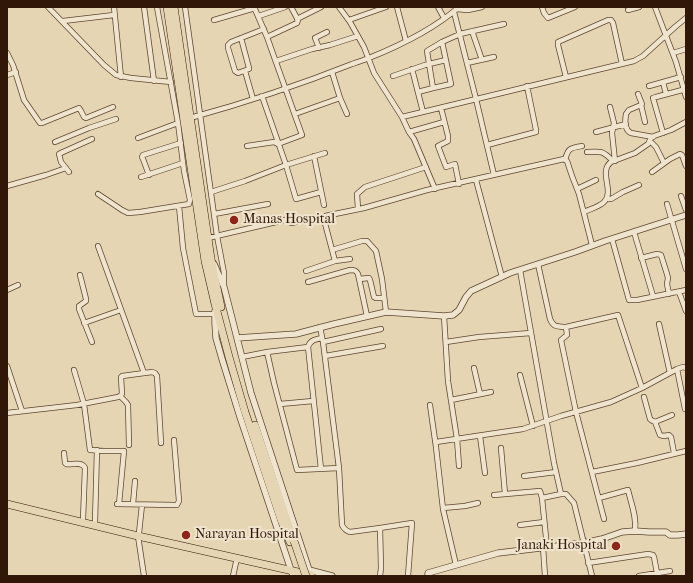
<!DOCTYPE html>
<html>
<head>
<meta charset="utf-8">
<style>
	body { margin:0 }
	#map { position:relative; width:693px; height:583px; overflow:hidden; background:#e6d5b2; font-family:"IM FELL French Canon",serif }
	canvas { display:block }
	.frame { position:absolute; inset:0; border:8px solid #311707; pointer-events:none }
</style>
</head>
<body>
<div id="map">
<canvas width="693" height="583"></canvas>
<div class="frame"></div>
</div>
<script>
const ctx = document.querySelector('canvas').getContext('2d');
ctx.lineJoin = 'round';
function trace(path, color, width, dash) { ctx.strokeStyle = color; ctx.lineWidth = width; ctx.lineCap = dash ? 'butt' : 'round'; ctx.setLineDash(dash || []); ctx.stroke(path); }
function write(font, color, halo, rows, align = 'center') {
  ctx.font = font + ' "IM FELL French Canon",serif'; ctx.lineWidth = 4; ctx.setLineDash([]); ctx.textBaseline = 'middle'; ctx.strokeStyle = halo; ctx.fillStyle = color; for (const [text, x, y, turn = 0] of rows) {
    ctx.save(); ctx.translate(x, y); ctx.rotate((+turn || 0) * Math.PI / 180); ctx.textAlign = isNaN(turn) ? turn : align; if (halo) ctx.strokeText(text, 0, 0); ctx.fillText(text, 0, 0); ctx.restore();
  }
}
const minor = new Path2D(`
	M48 7 104 65 116 75 131 78 171 82
	M114 7 121 77
	M144 7 154 81
	M185 7 217 236 224 273V285
	M339 7 350 22 364 47 374 73 402 117 634 61 643 56 675 27 686 18
	M397 7 406 41
	M438 7 444 18
	M542 7 544 13 548 18 575 7
	M655 7 676 62 686 97
	M456 9 468 10 482 7
	M628 10 639 7
	M454 12 476 99 494 175
	M259 16 285 7
	M297 19 321 7
	M214 20 255 8
	M349 20 386 7
	M63 21 114 15
	M472 31 482 60
	M267 37 297 23 298 20 291 7
	M241 38 249 68V69L238 73 235 71 228 48V45L231 42 264 29
	M442 42 427 51 433 88 451 84 442 42 460 34 504 24
	M319 48 315 38 327 32
	M7 53 13 65 24 100 40 123H42L79 108 81 111 84 117 86 118 113 107
	M673 53 686 49
	M276 61 312 49 330 45 358 36
	M467 63 494 57
	M412 69 423 112
	M245 71 253 99
	M332 72 340 98 347 114
	M7 75 16 72
	M393 76 425 65 446 60
	M566 77 558 45V42L608 20H611L613 23 622 64
	M663 82 666 94
	M649 86 681 77
	M418 92 433 88
	M638 94 642 104 641 105 629 110 626 114C625 120 624 130 631 133L653 137
	M262 96 286 165 296 199 321 192
	M641 105 645 122
	M610 107 614 123 612 133 615 161
	M441 108 448 136V141L438 146 446 167 455 164 459 184
	M295 114 340 98
	M402 117 409 132
	M190 118C245 103 299 85 352 64 358 62 364 60 369 58 399 46 435 28 459 7
	M596 132 626 124
	M663 133 653 98 656 97 686 89
	M138 138 178 123
	M650 141 656 147 664 163
	M55 142 89 128 116 119
	M487 145 536 132V130L527 86
	M247 146 274 142 278 144 302 135 267 37 254 7
	M587 152C602 151 603 151 613 161
	M314 156 324 205
	M565 160C568 148 570 148 582 146
	M69 172 61 162 59 154 63 152 92 139
	M652 172 670 159 680 154 682 155 686 166
	M149 175 143 159 142 157 143 155 181 143
	M141 177 183 163
	M476 180 502 277
	M7 186 46 175 66 168
	M435 189 414 139 409 132 444 122
	M577 189 596 180
	M211 192 245 181 286 165 325 153
	M98 194 122 210 128 213 140 212 189 204 190 200 184 171 178 123 157 7
	M681 196 686 210
	M607 198 611 199 623 192 639 185
	M667 204 686 269
	M179 206 183 248 196 314H215
	M358 209 357 194 365 187 426 167
	M584 212C590 209 599 207 604 202 615 191 598 172 611 162L635 153 648 144 651 138 654 136 671 130 686 122
	M214 214 268 204
	M323 216 335 261
	M634 232 653 296
	M208 238 289 219 291 223 364 208 427 190 564 159 566 160 567 161 572 176 579 194 592 245
	M612 239 629 300H637L686 290
	M98 246 144 373
	M332 250 362 241H367L376 251 382 279 386 312
	M641 258 657 254 661 255 667 274 668 278 667 284 669 294
	M538 264 550 319C554 328 557 326 566 327L567 335 561 340 576 412 604 519
	M520 270 554 463 561 494H566L574 503 592 576
	M306 271 335 261 350 259
	M80 275 86 299V301L79 306V309L92 342
	M359 279 369 278 370 280 374 297 376 298H384
	M308 282 350 270C354 270 356 270 358 274L367 316
	M7 290 18 285
	M679 292 686 311
	M444 316 448 381 457 439 459 466
	M84 323 121 310
	M659 324 670 373
	M320 327 323 342 339 468 342 525C344 529 346 531 350 532L380 528
	M566 327 618 315 642 388
	M323 342 381 329
	M446 342 479 337 531 333
	M308 347C310 340 316 339 322 338
	M267 352 274 383 297 470 339 468
	M325 356 383 346
	M242 357 267 352 308 347 321 469
	M7 366 22 411
	M474 368 480 394
	M677 369 685 409
	M74 370 84 404 90 450 104 451H124L119 504
	M520 375 533 426
	M120 396 126 402 128 405 129 445
	M644 397 650 419 651 420 655 422 660 435 664 436 669 435 671 437 674 453
	M451 400 491 392
	M280 404 313 401
	M430 405 436 447 443 509 456 565
	M7 413 77 405 118 397 120 396 122 394 121 377 122 376 152 372 155 373 157 376 161 443
	M655 422 672 415
	M480 436 485 473
	M436 442 523 429 561 416 611 402 642 388 677 369 683 367 686 368
	M501 448 505 494
	M64 453 65 463 66 464C72 465 82 461 85 468L83 519
	M592 472 637 463 686 451
	M524 476 556 472
	M494 495 540 491 542 498
	M599 498 628 490C631 503 637 517 635 531
	M117 504 175 505H177L179 501 174 440
	M133 504 135 481
	M443 508 465 506 478 503
	M95 522 97 450
	M520 525 544 522
	M139 533 142 505
	M138 536 144 576
	M543 547 545 576
	M547 547 542 498 561 494
	M588 563 648 554 653 555 654 557 657 573
	M233 576 237 558
	M380 576 381 568 380 528 412 523 408 576
	M639 576 670 571`);
const tertiary = new Path2D(`
	M214 264 224 287 251 393 311 576
	M215 311V323L216 338 222 359 240 417 293 576
	M237 338 296 334 334 324 386 312 444 316 453 315 459 310 466 297 471 291 510 273 575 252 605 241 686 215
	M309 570 332 576
	M428 576V573L498 553 583 543 602 539 622 532 635 531 649 532H666L670 535H678L686 534`);
const trunk = new Path2D(`
	M167 7 205 261 215 304 229 357 245 412 281 520 290 542
	M174 7 211 259 221 307
	M255 425 294 541
	M7 504 138 536 311 575`);
trace(minor, '#5e4632', 6);
trace(tertiary, '#5e4632', 7);
trace(trunk, '#311707', 8);
trace(minor, '#efe4cd', 4.5);
trace(tertiary, '#efe4cd', 5.5);
trace(trunk, '#e6d5b2', 7);
const trunkBridge = new Path2D(`
	M294 541 306 576`);
trace(trunkBridge, '#311707', 8, []);
trace(trunkBridge, '#e6d5b2', 7);
for (const [x, y, r, color] of [
	[234,220,5,"#8f2418"],
	[186,535,5,"#8f2418"],
	[616,546,5,"#8f2418"]
]) { const dot = new Path2D(); dot.arc(x, y, r, 0, 2 * Math.PI); ctx.fillStyle = color; ctx.fill(dot); trace(dot, '#efe4cd', 1.5); }
write('14px', '#311707', '#efe4cd', [
	["Manas Hospital",243,220],
	["Narayan Hospital",195,535],
	["Janaki Hospital",607,546,"right"]
], 'left');
</script>
</body>
</html>
